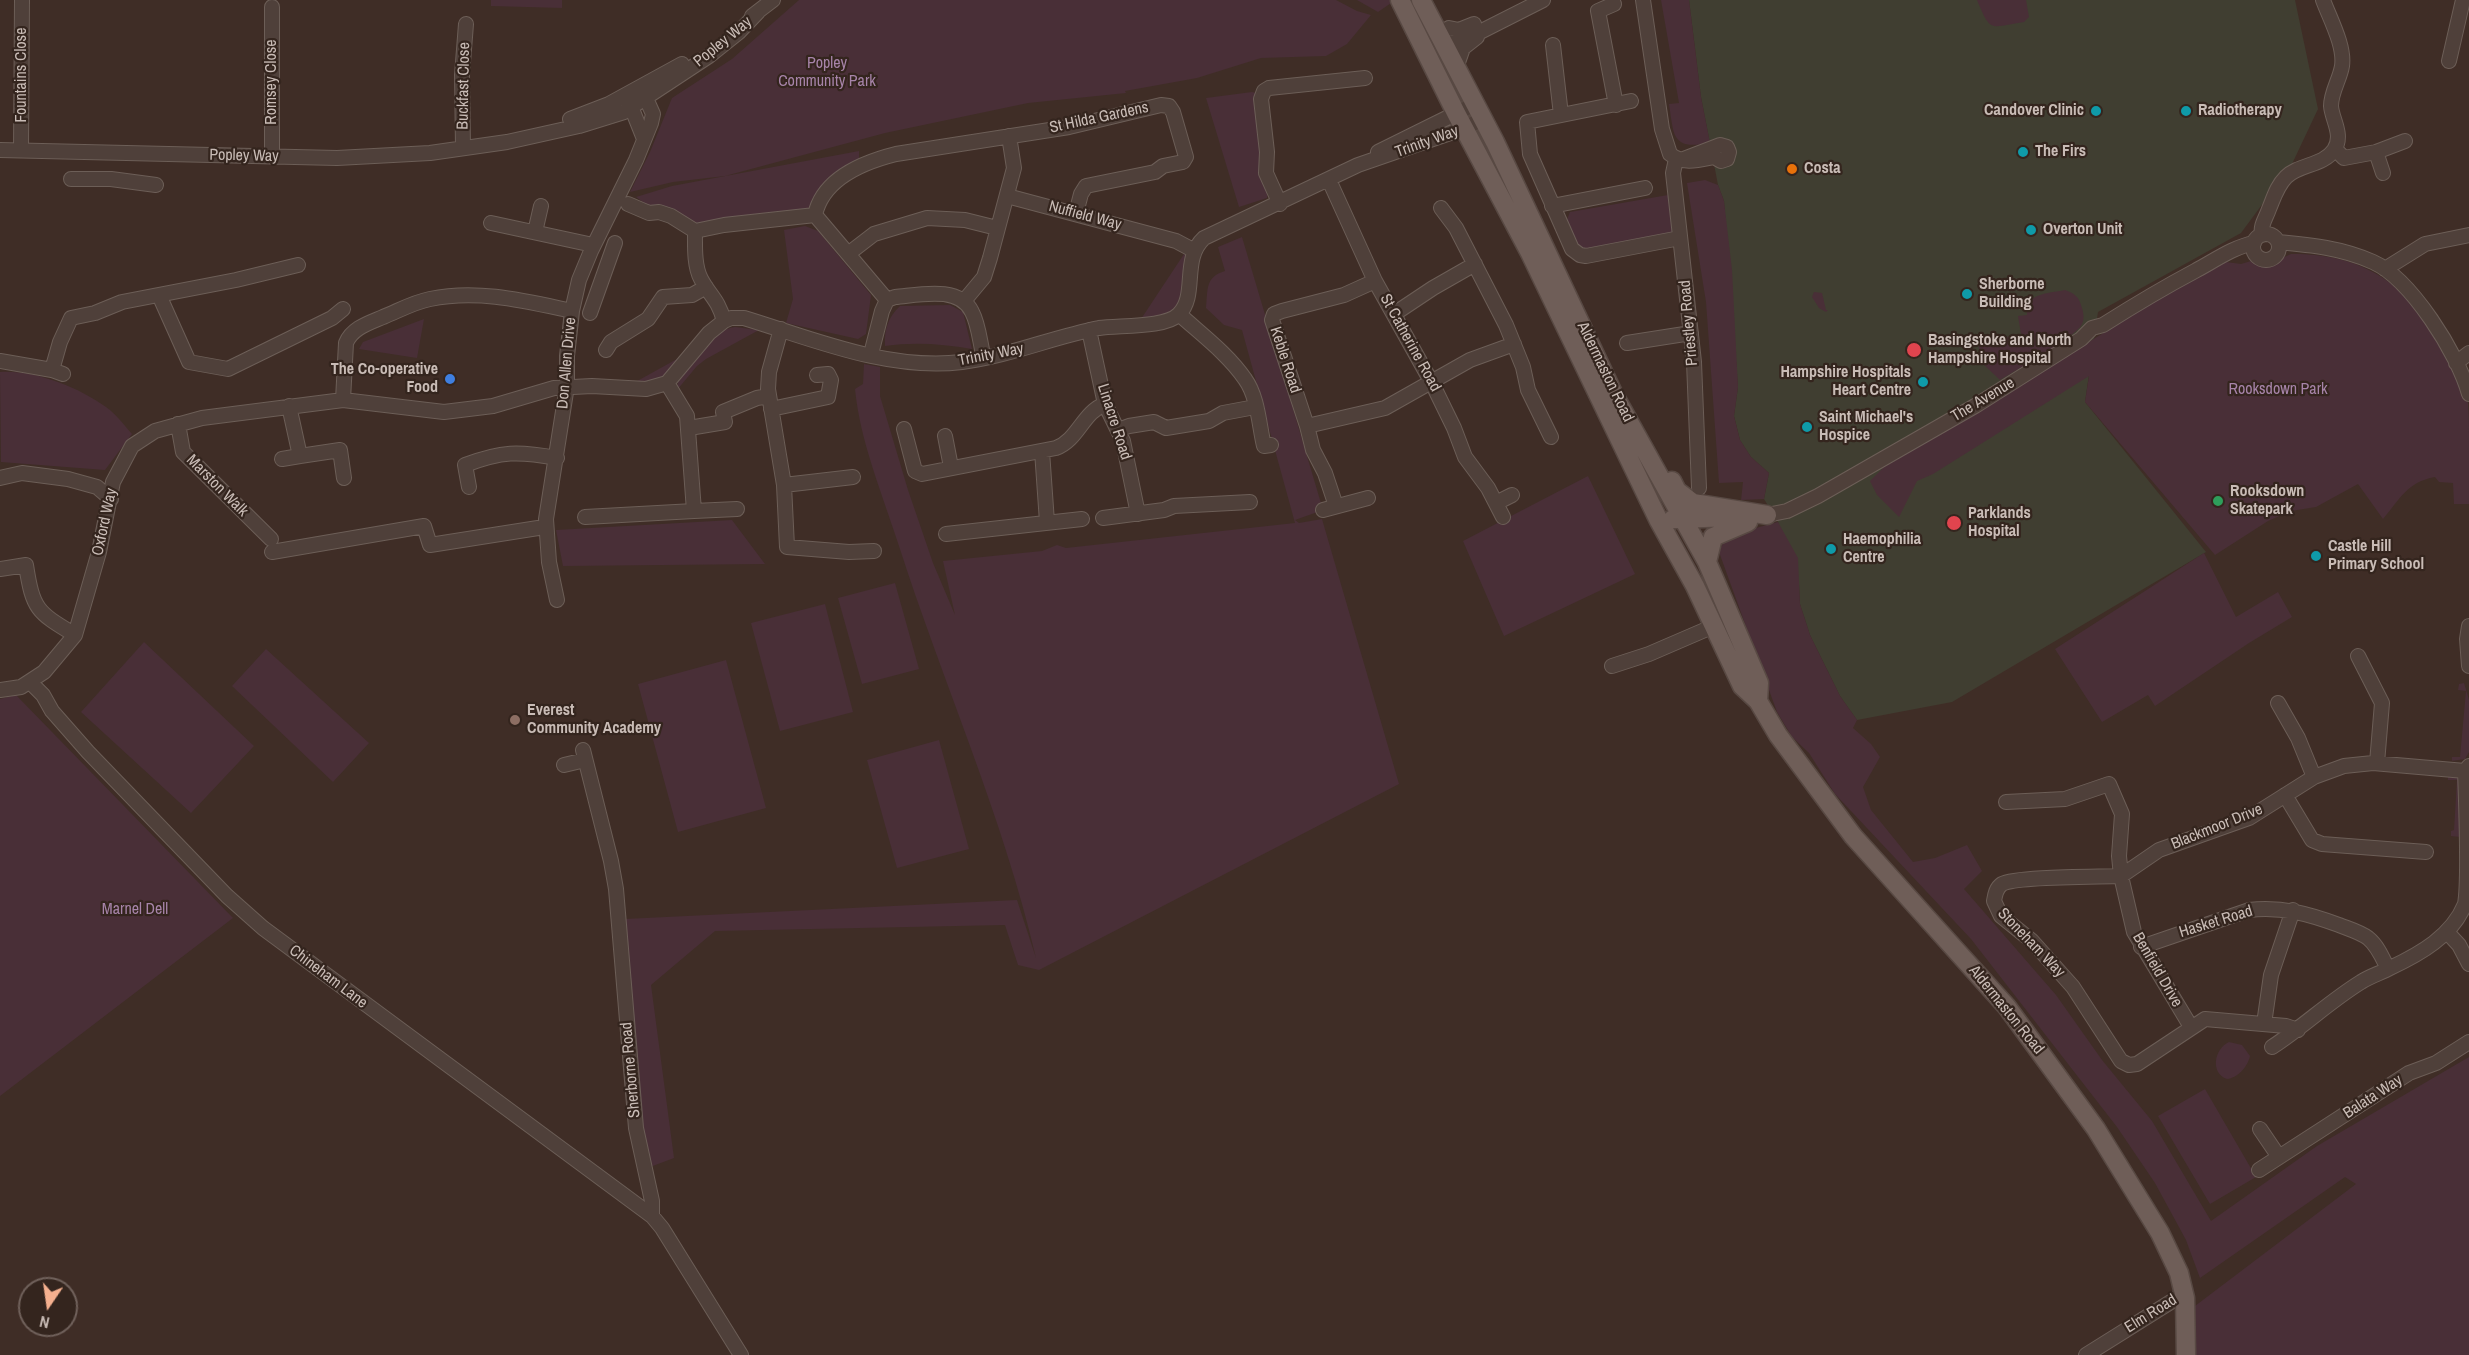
<!DOCTYPE html>
<html>
<head>
<meta charset="utf-8">
<style>
	body { margin:0 }
	#map { position:relative; width:2469px; height:1355px; overflow:hidden; background:#3f2d26; font-family:"Archivo Narrow",sans-serif }
	canvas { display:block }
	.north { position:absolute; left:18px; top:1277px; width:60px; height:60px; box-sizing:border-box; background:#34251e; border:2px solid #70615b; border-radius:50%; rotate:193deg; font-size:16px; font-weight:700; line-height:24px; text-align:center; color:#c9bcb6 }
	.north::after { content:''; display:block; margin:auto; width:21px; height:27px; background:#f5b08f; clip-path:polygon(50% 0,100% 100%,50% 72%,0 100%) }
</style>
</head>
<body>
<div id="map">
<canvas width="2469" height="1355"></canvas>
<div class="north">N</div>
</div>
<script>
const ctx = document.querySelector('canvas').getContext('2d');
ctx.lineJoin = 'round';
function fill(path, color) { ctx.fillStyle = color; ctx.fill(path, 'evenodd'); }
function trace(path, color, width, dash) { ctx.strokeStyle = color; ctx.lineWidth = width; ctx.lineCap = dash ? 'butt' : 'round'; ctx.setLineDash(dash || []); ctx.stroke(path); }
function write(font, color, halo, rows, align = 'center') {
  ctx.font = font + ' "Archivo Narrow",sans-serif'; ctx.lineWidth = 4.5; ctx.setLineDash([]); ctx.textBaseline = 'middle'; ctx.strokeStyle = halo; ctx.fillStyle = color; for (const [text, x, y, turn = 0] of rows) {
    ctx.save(); ctx.translate(x, y); ctx.rotate((+turn || 0) * Math.PI / 180); ctx.textAlign = isNaN(turn) ? turn : align; if (halo) ctx.strokeText(text, 0, 0); ctx.fillText(text, 0, 0); ctx.restore();
  }
}
fill(new Path2D(`
	M1689 0H2295L2318 109 2292 164 2241 233 2098 312 2085 402 2206 552 1952 702 1857 720 1840 696 1810 635 1800 604 1799 585 1778 522 1764 499 1769 473 1751 457 1740 440 1734 416 1738 387 1724 201 1718 185 1701 97Z`), '#403e31');
fill(new Path2D(`
	M491 0H562V8L491 6Z
	M799 0H1336L1357 11 1371 15 1347 44 1326 56 1261 58 1197 78 1125 91 1126 93 1028 103 885 133 725 176 673 182 630 192 650 152 672 98 732 59Z
	M1357 0H1394V1L1378 12Z
	M1661 0H1689L1701 97 1710 143C1672 150 1674 137 1669 104L1679 103Z
	M1977 0H2026L2029 17 2024 22C1990 27 1991 34 1977 0Z
	M1252 92 1261 94 1268 190 1267 198 1239 207 1206 98Z
	M859 151V160C840 173 813 186 810 210L697 226 651 208 636 197 672 186Z
	M1705 180 1718 185 1724 201 1732 270 1738 387 1734 416 1740 440 1751 457 1769 473 1764 499 1741 500 1743 482 1719 483 1706 302 1687 183Z
	M1668 195 1674 230 1671 236 1585 251 1578 249 1566 222 1570 212Z
	M805 226 818 231 871 295 866 334 858 339 786 323 793 299 784 230Z
	M1242 237 1323 510 1295 520 1299 523 1322 519 1399 784 1039 970 1018 965 1005 925 715 931 651 985 674 1158 650 1167 639 1119 625 919 1017 900 1036 958C1003 816 942 681 898 543 882 493 860 441 855 389L863 384 864 364 880 367V396L908 490 933 563 955 615 943 561 1042 551 1057 545 1066 548 1295 523 1242 330 1224 325 1206 308C1208 289 1205 277 1225 271L1218 247Z
	M1186 251 1189 257 1184 299 1168 317 1141 319Z
	M2291 254C2368 253 2415 290 2448 357 2455 372 2464 387 2468 403 2469 413 2469 425 2469 435 2469 458 2469 481 2469 504H2454L2453 483 2439 482 2435 477C2407 482 2400 499 2383 519L2358 484 2316 507 2291 511 2268 521 2215 555 2085 402 2089 376 1933 474 1917 481 1899 517 1877 495 1870 481 1884 467 2205 271 2226 262 2241 264 2251 261 2267 265Z
	M2065 290C2074 293 2079 297 2081 305 2083 311 2085 318 2082 324 2076 337 2015 371 2000 380L1981 362 1978 343 2021 334 2018 316 2027 315C2026 292 2047 294 2065 290Z
	M1814 292 1822 293 1826 310H1828L1826 312 1819 308 1812 297Z
	M950 305 963 312 972 349C942 344 915 342 885 346 884 330 888 317 900 306Z
	M424 319 417 358 359 349 363 342Z
	M735 327 759 330 706 359 697 366 677 390 678 382C695 362 707 331 735 327Z
	M686 354 677 366 656 383 630 385Z
	M0 372C35 370 78 387 106 407 116 414 124 425 132 434L105 470 1 462Z
	M1588 476 1635 574 1504 636 1463 541Z
	M732 520 765 564 563 566 556 530Z
	M1778 522 1798 558 1800 604 1810 635 1840 696 1857 720 1853 728 1871 744 1880 757 1863 787 1871 810 1913 862 1935 858 1967 845 1982 871 1964 889 2056 995 2102 1060 2152 1121 2211 1221 2317 1146 2469 1057V1355H2196L2195 1306 2356 1184 2345 1177 2200 1278 2186 1240 2155 1183 2117 1127 1971 939 1835 794 1809 753 1792 737 1777 712 1719 552 1726 536Z
	M2204 553 2236 617 2278 592 2292 617 2249 643 2155 706 2148 695 2102 722 2055 649Z
	M895 583 919 669 862 684 838 598Z
	M825 604 853 712 780 731 751 623Z
	M144 642 254 746 191 813 81 712Z
	M266 649 369 743 333 782 232 686Z
	M726 660 766 808 678 832 638 684Z
	M2464 683 2469 700V752L2465 759 2452 761V757H2460L2466 691 2458 690 2459 684Z
	M16 695 233 918 0 1096V699Z
	M939 740 969 849 897 868 867 760Z
	M2448 775 2459 777 2461 781 2460 837 2451 836V831L2454 830 2457 780H2448Z
	M2229 1042 2242 1045 2250 1056C2248 1066 2238 1078 2227 1079 2210 1073 2214 1049 2229 1042Z
	M2205 1089 2256 1177 2210 1204 2158 1116Z`), '#492f37');
const minor = new Path2D(`
	M1643 0 1662 129 1670 154C1683 165 1699 160 1714 157L1721 161 1727 159 1729 152 1727 147 1720 145 1681 160
	M1614 4 1598 11 1616 105
	M752 16 773 0
	M1449 28 1459 30 1474 24
	M1444 45 1474 35 1543 0
	M1553 45 1561 115
	M2449 61 2463 0
	M1456 68 1463 48 1477 37
	M628 99 644 139
	M1631 101 1527 122 1530 154 1572 249 1580 255 1586 256 1680 238
	M570 119 609 104 682 64
	M463 148 462 75 466 24
	M2335 149 2344 158 2376 152 2405 141
	M0 150 337 158 430 153 507 142 579 126 624 112 709 56 739 32 758 12
	M21 150 22 0
	M1378 152 1475 104
	M2376 152 2383 173
	M272 157V7
	M1676 159 1673 173 1694 362 1699 488
	M71 179H111L156 185
	M1329 180 1375 281 1432 383 1454 428 1465 457 1488 488 1503 517
	M1007 196 1176 241 1193 250
	M628 204 649 213 659 212 671 216 695 231 724 225 815 215
	M1280 204 1266 173 1267 152 1261 99 1264 91 1269 88 1365 78
	M1552 206 1645 188
	M1441 208 1456 228 1506 325 1523 367 1528 390 1551 437
	M815 215C823 178 864 162 896 154L1069 127 1161 105 1169 106 1173 112 1186 157 1183 162 1163 166 1155 172 1086 186 1081 194 1076 213
	M815 215 887 300
	M491 223 593 245
	M695 231C695 246 694 266 701 279 710 296 718 299 724 321
	M535 232 541 206
	M2253 247a13 13 0 1 1 26 0a13 13 0 1 1-26 0Z
	M2262 235C2260 225 2266 218 2269 209 2274 197 2277 186 2286 177 2299 164 2323 166 2334 150 2344 135 2332 120 2331 106 2331 92 2340 79 2342 66 2345 46 2330 19 2323 0
	M2278 242C2311 245 2342 248 2373 262 2411 279 2458 354 2469 394
	M848 254 874 234 927 218 965 220 997 228
	M2385 269 2425 244 2469 235
	M159 295 189 362 228 369 332 318 343 309
	M964 301 984 277 990 258 1014 168 1009 136
	M590 313 615 243
	M1179 314C1201 334 1228 354 1245 379 1258 397 1259 425 1264 446L1271 445
	M1394 314 1433 288 1475 264
	M781 329 769 372 768 389 784 485 787 547 849 552 874 551
	M1089 330 1105 404 1123 441 1138 514
	M1627 343 1691 333
	M606 350 611 342 648 319 663 297 692 295 706 287
	M871 354 882 311 887 300 895 297C919 295 959 285 972 312 979 325 980 344 984 358
	M0 361 52 370 63 374
	M2456 363 2469 353
	M52 370 60 342 71 318 95 313 122 302 236 280 298 265
	M343 400 346 343C352 328 369 323 383 317 398 311 414 302 430 299 478 289 525 301 572 311
	M289 406 300 456 340 450 344 478
	M771 409 828 397 831 380 828 374 817 375
	M178 424 183 452 271 539
	M1307 426 1385 408 1470 360 1514 344
	M689 428 725 422 723 412 757 398 769 396
	M904 429 915 471 922 474 1056 448C1078 440 1083 412 1105 404
	M1118 430 1129 426 1154 422 1166 428 1209 421 1223 413 1255 407
	M945 436 951 467
	M1042 451 1047 522
	M282 459 300 456
	M0 478 22 473 68 479 97 487 111 499
	M784 485 853 477
	M469 487 465 465C502 451 518 451 557 458
	M1496 503 1512 495
	M1336 506 1325 473 1313 450 1307 426 1272 320 1274 314 1282 311 1344 295 1375 281
	M1323 510 1368 498
	M694 511 737 509
	M1767 515 1787 511 1818 496 1975 406 2081 339 2092 328 2103 325C2133 306 2163 288 2195 271 2214 261 2233 247 2254 243
	M585 517 694 511 687 416 667 383
	M1103 518 1164 510 1174 506 1250 502
	M946 534 1082 519
	M272 552 424 526 430 545 538 528
	M0 569 26 565C33 610 37 612 75 635
	M557 600 549 562 546 519 567 386V356L572 311 579 280 591 251 636 160 651 123 653 114 641 87
	M2469 626 2467 639 2469 666
	M2358 656 2382 703 2377 763
	M1612 666 1649 654 1707 629
	M30 682 43 695 52 711 88 752 227 896 263 928 652 1216 662 1228 741 1355
	M0 690 21 687 44 672 75 635 99 552 113 482 132 446 155 431 202 418 343 400 444 412 493 406 554 388 592 386 646 389 667 383 709 333 724 321 731 318H744C813 339 888 371 962 362 1009 356 1053 337 1099 328 1119 325 1166 328 1179 314 1198 295 1181 259 1204 238L1358 165 1465 128 1482 119
	M2278 703 2298 738 2314 777
	M583 750 611 861 616 889 636 1128 652 1201V1216
	M564 765 585 760
	M2285 795 2312 840 2322 844 2426 852
	M2006 802 2065 799 2109 784 2122 814 2119 856 2121 876 2134 932 2191 1027
	M2121 876C2099 877 2016 876 2002 884 1996 888 1995 895 1994 901L2001 916 2032 941 2073 987 2121 1061 2129 1065 2137 1064 2205 1019 2286 1026 2298 1030
	M2121 876 2159 850 2249 818 2314 777 2344 766 2373 763 2465 771
	M2447 932 2459 945 2469 964
	M2141 947 2249 910C2281 906 2309 914 2339 925 2349 929 2360 932 2368 938 2378 946 2383 959 2388 969
	M2264 1024 2271 975 2293 910
	M2272 1047C2303 1027 2330 1001 2361 982 2370 976 2381 973 2390 968 2420 954 2452 936 2465 904 2469 882 2466 798 2465 771L2469 766
	M2260 1129 2279 1157
	M2259 1170 2409 1073 2436 1063 2469 1042
	M2086 1355 2185 1293`);
const major = new Path2D(`
	M1400 0 1456 113 1530 253 1659 521 1695 586 1742 686 1758 701 1778 735 1853 836 2007 1007 2096 1129 2160 1233 2179 1273 2185 1298 2186 1355
	M1421 0 1495 142 1613 393 1707 562 1759 683 1758 701
	M1672 481 1677 491 1693 503 1767 515
	M1673 519 1735 517
	M1707 562 1713 537 1748 522`);
trace(minor, '#6c5e57', 16);
trace(major, '#584943', 21);
trace(minor, '#4f403a', 14);
trace(major, '#6f5e58', 18);
for (const [x, y, r, color] of [
	[2096,111,6,"#0f9aa8"],
	[2186,111,6,"#0f9aa8"],
	[2023,152,6,"#0f9aa8"],
	[1792,169,6,"#e8710a"],
	[2031,230,6,"#0f9aa8"],
	[1967,294,6,"#0f9aa8"],
	[1914,350,8,"#e0444e"],
	[450,379,6,"#3f7fe0"],
	[1923,382,6,"#0f9aa8"],
	[1807,427,6,"#0f9aa8"],
	[2218,501,6,"#2e9e5b"],
	[1954,523,8,"#e0444e"],
	[1831,549,6,"#0f9aa8"],
	[2316,556,6,"#0f9aa8"],
	[515,720,6,"#8d6e63"]
]) { const dot = new Path2D(); dot.arc(x, y, r, 0, 2 * Math.PI); ctx.fillStyle = color; ctx.fill(dot); trace(dot, '#34251e', 2); }
write('16px', '#c9bcb6', '#34251e', [
	["Popley Way",723,42,-39],
	["Fountains Close",22,75,-90],
	["Romsey Close",272,82,-90],
	["Buckfast Close",464,86,-89],
	["St Hilda Gardens",1099,118,-12],
	["Trinity Way",1427,142,-20],
	["Popley Way",244,156,1],
	["Nuffield Way",1085,216,15],
	["Priestley Road",1689,323,-95],
	["St Catherine Road",1410,343,61],
	["Trinity Way",991,355,-11],
	["Keble Road",1285,360,72],
	["Don Allen Drive",567,363,-85],
	["Aldermaston Road",1605,372,64],
	["The Avenue",1983,400,-31],
	["Linacre Road",1114,422,72],
	["Marston Walk",217,486,45],
	["Oxford Way",105,522,-78],
	["Blackmoor Drive",2217,827,-22],
	["Hasket Road",2216,922,-17],
	["Stoneham Way",2031,943,46],
	["Benfield Drive",2157,970,60],
	["Chineham Lane",328,977,37],
	["Aldermaston Road",2006,1010,51],
	["Sherborne Road",631,1070,-95],
	["Balata Way",2373,1097,-33],
	["Elm Road",2151,1314,-32]
]);
write('16px', '#a784a9', '#34251e', [
	["Popley",827,64],
	["Community Park",827,82],
	["Rooksdown Park",2278,390],
	["Marnel Dell",135,910]
]);
write('bold 16px', '#c9bcb6', '#34251e', [
	["Candover Clinic",2084,111,"right"],
	["Radiotherapy",2198,111],
	["The Firs",2035,152],
	["Costa",1804,169],
	["Overton Unit",2043,230],
	["Sherborne",1979,285],
	["Building",1979,303],
	["Basingstoke and North",1928,341],
	["Hampshire Hospital",1928,359],
	["The Co-operative",438,370,"right"],
	["Food",438,388,"right"],
	["Hampshire Hospitals",1911,373,"right"],
	["Heart Centre",1911,391,"right"],
	["Saint Michael's",1819,418],
	["Hospice",1819,436],
	["Rooksdown",2230,492],
	["Skatepark",2230,510],
	["Parklands",1968,514],
	["Hospital",1968,532],
	["Haemophilia",1843,540],
	["Centre",1843,558],
	["Castle Hill",2328,547],
	["Primary School",2328,565],
	["Everest",527,711],
	["Community Academy",527,729]
], 'left');
</script>
</body>
</html>
